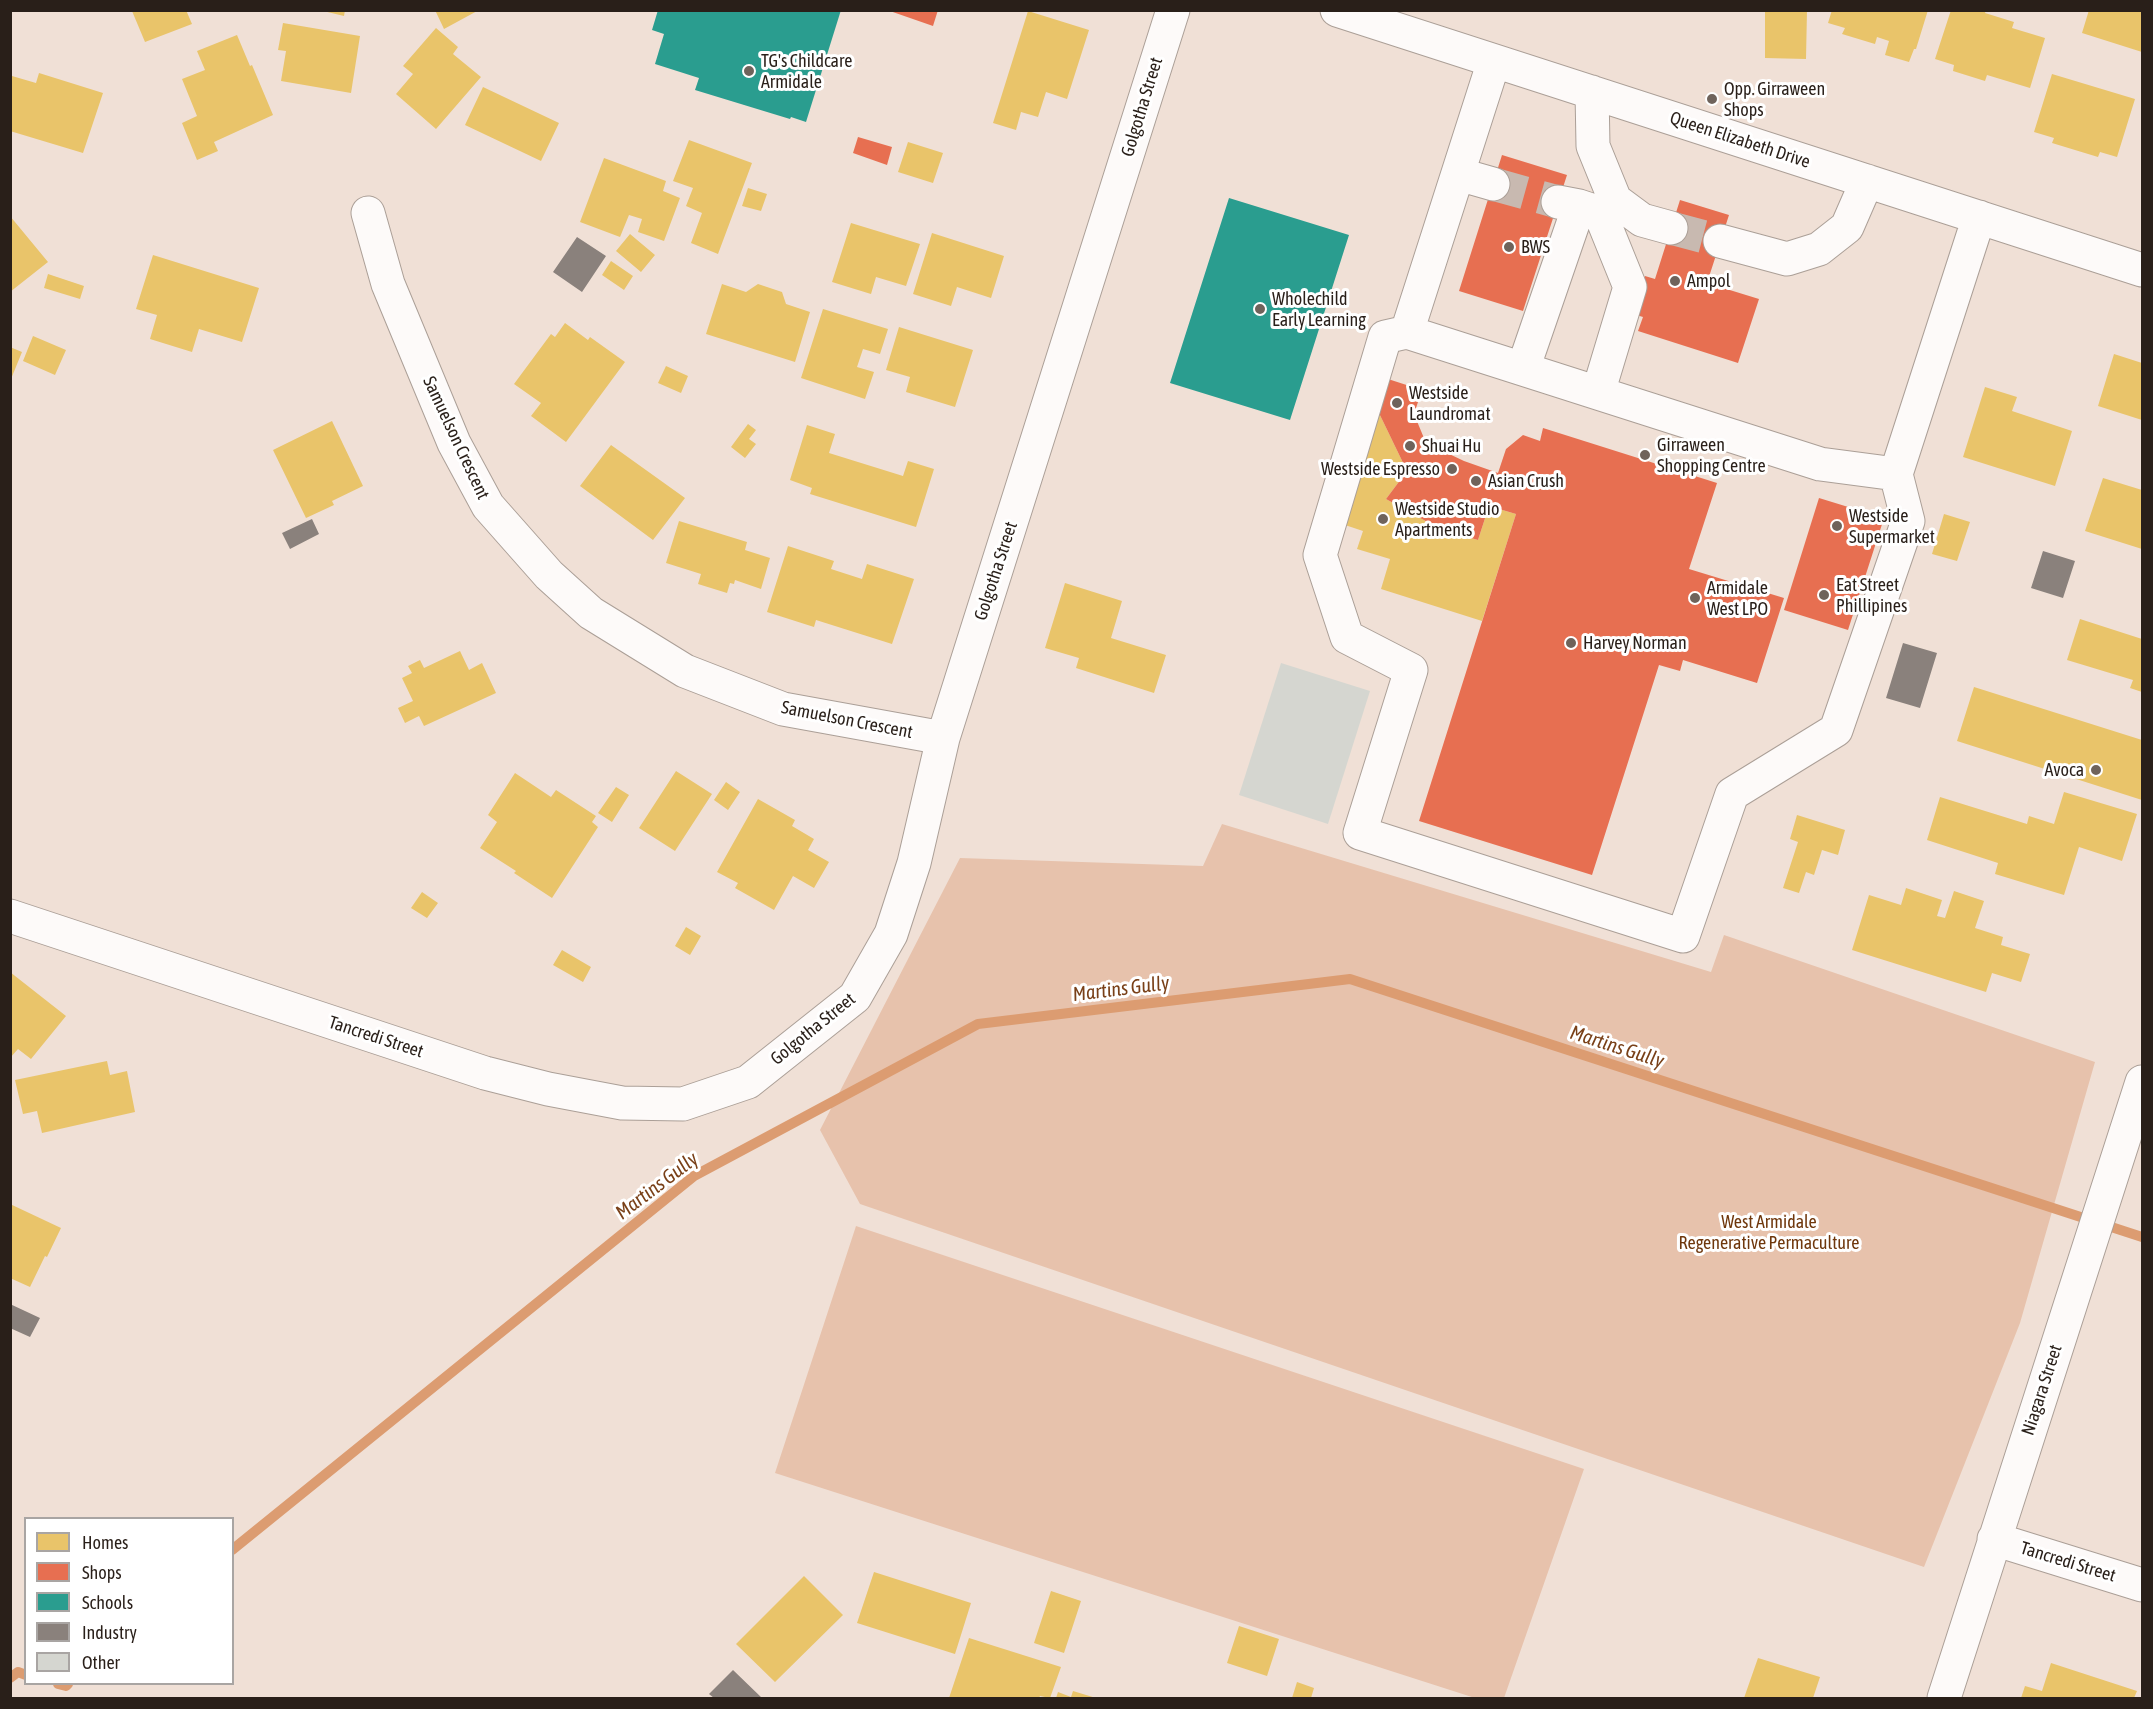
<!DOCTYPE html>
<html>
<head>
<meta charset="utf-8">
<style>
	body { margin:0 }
	#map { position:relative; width:2153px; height:1709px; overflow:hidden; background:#f0e0d6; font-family:"Asap Condensed",sans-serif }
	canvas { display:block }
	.frame { position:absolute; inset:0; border:12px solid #291f19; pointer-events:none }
	.legend { position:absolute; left:24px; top:1517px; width:210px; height:168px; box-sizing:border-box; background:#fff; border:2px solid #a9a5a3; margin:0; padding:8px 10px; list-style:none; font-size:18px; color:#291f19 }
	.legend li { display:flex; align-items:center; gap:12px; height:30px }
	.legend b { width:30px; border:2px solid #a9a5a3 }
</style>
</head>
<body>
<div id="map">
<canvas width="2153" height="1709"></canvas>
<div class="frame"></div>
<ul class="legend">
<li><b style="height:16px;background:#e9c46a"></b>Homes</li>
<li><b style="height:16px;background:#e76f51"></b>Shops</li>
<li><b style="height:16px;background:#2a9d8f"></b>Schools</li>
<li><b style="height:16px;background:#8a817c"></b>Industry</li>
<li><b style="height:16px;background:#d5d6d0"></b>Other</li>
</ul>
</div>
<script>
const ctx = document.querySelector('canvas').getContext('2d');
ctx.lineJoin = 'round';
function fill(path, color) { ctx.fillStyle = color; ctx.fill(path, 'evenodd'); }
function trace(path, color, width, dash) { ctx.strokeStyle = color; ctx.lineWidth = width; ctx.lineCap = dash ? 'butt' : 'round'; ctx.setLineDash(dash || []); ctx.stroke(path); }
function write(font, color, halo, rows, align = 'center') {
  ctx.font = font + ' "Asap Condensed",sans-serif'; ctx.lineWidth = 6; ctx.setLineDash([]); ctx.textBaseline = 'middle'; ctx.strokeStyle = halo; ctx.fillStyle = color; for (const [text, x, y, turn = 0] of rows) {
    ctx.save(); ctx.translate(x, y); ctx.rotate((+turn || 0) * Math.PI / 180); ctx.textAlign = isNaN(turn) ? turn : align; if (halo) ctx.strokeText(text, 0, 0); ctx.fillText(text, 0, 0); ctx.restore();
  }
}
fill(new Path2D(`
	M1222 824 1711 972 1724 935 2095 1062 2020 1323 1924 1567 860 1204 820 1130 960 858 1203 866Z
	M856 1226 1584 1469 1504 1698H1475L775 1473Z`), '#e7c2ac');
fill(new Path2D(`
	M134 10H186L192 24 145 42 132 11Z
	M319 10H345L344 16Z
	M435 10H479L444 29Z
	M1765 10H1807L1806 59 1765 58Z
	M1832 10H1928L1916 49H1914L1909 62 1885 55 1889 41 1877 37 1875 44 1842 34 1845 28 1828 23Z
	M1951 10H1986L1985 13 2014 22 2012 28 2045 38 2030 88 1987 75 1985 81 1953 71 1954 65 1935 59Z
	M2089 10H2142V52L2082 33Z
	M1028 11 1089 30 1067 99 1046 92 1038 117 1021 112 1016 130 993 123Z
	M283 23 360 36 351 93 281 81 286 51 278 50Z
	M436 28 458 47 453 54 481 77 436 129 396 94 413 74 403 66Z
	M237 35 250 66 252 65 273 115 214 142 218 151 197 160 182 123 197 116 182 79 205 70 197 51Z
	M39 73 103 93 83 153 10 131 12 76 36 83Z
	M2052 74 2135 99 2117 157 2100 152 2098 157 2052 143 2054 138 2034 132Z
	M483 87 559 123 541 161 465 125Z
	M689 140 752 163 718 254 691 243 702 213 686 206 693 188 673 181Z
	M908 142 943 153 933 183 898 172Z
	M604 158 666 181 663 191 680 198 664 241 638 232 642 219 629 215 620 237 580 222Z
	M748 188 767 194 761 211 742 206Z
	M10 216 48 262 10 292Z
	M851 223 920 244 906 286 876 277 871 294 832 282Z
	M932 233 1004 256 991 298 957 287 951 306 913 294Z
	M630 234 655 255 641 272 616 251Z
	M153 255 259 288 242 342 199 329 192 352 150 339 157 315 136 309Z
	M611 261 633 276 624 290 602 275Z
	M48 274 84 286 80 299 44 288Z
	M722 284 746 292 758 284 782 292 786 304 810 312 795 362 706 334Z
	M823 309 888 329 880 354 863 349 857 367 874 372 865 399 801 378Z
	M565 323 588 340 590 337 625 362 566 442 531 416 541 403 514 384 551 334 555 337Z
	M899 327 973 350 955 407 906 392 910 377 886 370Z
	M33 336 66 350 55 375 23 361Z
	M10 347 22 352 11 379H10Z
	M2114 354 2142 363V420L2098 406Z
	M666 366 688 376 681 393 658 383Z
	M1985 387 2017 397 2012 411 2072 431 2055 486 1963 457Z
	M1378 411 1407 471 1386 499 1440 529 1478 540 1489 506 1516 514 1482 621 1381 589 1390 559 1357 549 1363 531 1342 524Z
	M332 421 363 486 332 501 334 505 306 518 273 450Z
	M748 424 756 430 749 439 756 444 745 458 731 447Z
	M807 425 835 434 829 453 903 476 908 461 934 469 916 527 810 494 812 488 790 480Z
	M611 445 685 498 653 540 580 486Z
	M2103 478 2142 490V549L2085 531Z
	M1944 514 1970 522 1957 561 1932 554Z
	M679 521 747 542 745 550 770 558 761 589 735 580 734 584 730 583 727 593 698 584 701 574 666 563Z
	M788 546 834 561 831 569 862 579 867 564 914 579 892 644 816 620 814 627 767 612Z
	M1065 583 1122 601 1111 638 1166 655 1154 693 1076 668 1079 658 1045 648Z
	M2080 619 2142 639V692L2130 688 2133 680 2067 660Z
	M460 651 469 670 482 663 496 693 424 726 419 716 405 723 398 708 413 701 402 678 412 673 408 666 420 660 424 668Z
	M1974 687 2142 740V800L1957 741Z
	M676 771 712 794 675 851 639 828Z
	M515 773 551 797 556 790 596 816 592 822 598 827 552 898 514 873 516 871 480 848 497 822 488 815Z
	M726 782 740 792 728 810 714 800Z
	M616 787 629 795 612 822 598 813Z
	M2064 792 2137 814 2122 861 2079 847 2064 895 1995 874 1998 863 1927 840 1940 797 2027 824 2029 816 2054 824Z
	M758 799 795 820 792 826 814 839 808 850 829 862 814 888 793 876 774 910 735 888 738 883 717 872Z
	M1797 815 1845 830 1838 855 1822 850 1814 875 1806 872 1799 893 1783 888 1798 842 1790 839Z
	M1906 888 1942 900 1937 916 1945 918 1954 891 1984 901 1975 928 2003 937 2001 945 2030 954 2021 982 1992 973 1986 992 1852 950 1869 895 1901 905Z
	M422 892 438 903 427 918 411 908Z
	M686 927 701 936 690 955 675 946Z
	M562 950 591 967 583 982 553 965Z
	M10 972 66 1016 31 1059 18 1049 10 1058Z
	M107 1061 110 1075 127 1071 135 1112 42 1133 37 1111 23 1114 15 1080Z
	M10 1204 61 1228 47 1257 45 1256 30 1287 10 1278Z
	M874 1572 971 1603 955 1654 857 1623Z
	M804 1576 843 1615 775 1682 736 1644Z
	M1051 1591 1081 1601 1064 1653 1034 1643Z
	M1239 1626 1279 1639 1267 1676 1227 1663Z
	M969 1638 1061 1667 1050 1698 1040 1696 1039 1698H949Z
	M1758 1658 1820 1677 1813 1698H1744Z
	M2051 1663 2137 1691 2134 1698H2021L2025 1686 2042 1691Z
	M1297 1682 1314 1688 1311 1698H1292Z
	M1073 1691 1096 1698H1056L1058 1692 1071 1697Z`), '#e9c46a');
fill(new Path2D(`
	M887 10H938L933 26Z
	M858 137 892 147 887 165 853 153Z
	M1502 155 1567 175 1523 311 1459 291Z
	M1680 200 1729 215 1707 283 1759 299 1738 363 1638 331 1643 317 1633 314 1645 276 1655 279Z
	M1388 379 1422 390 1414 414 1426 443 1464 461 1498 473 1506 449 1523 435 1540 441 1543 428 1717 483 1689 569 1784 598 1757 683 1683 660 1680 671 1659 665 1592 875 1419 821 1516 514 1489 506 1478 540 1440 529 1386 499 1407 471 1378 411Z
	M1819 498 1884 518 1848 630 1784 610Z`), '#e76f51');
fill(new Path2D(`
	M658 10H841L806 122 791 117 790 119 695 90 699 78 655 64 664 34 652 30Z
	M1229 198 1349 235 1290 420 1170 383Z`), '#2a9d8f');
fill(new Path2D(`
	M577 237 606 256 582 292 553 272Z
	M312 519 319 534 290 549 282 533Z
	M2043 551 2075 561 2063 598 2031 588Z
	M1903 643 1937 653 1920 708 1886 698Z
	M10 1304 40 1318 30 1337 10 1328Z
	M733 1670 762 1698H714L709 1694Z`), '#8a817c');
trace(new Path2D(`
	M232 1550 694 1176 978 1024 1350 979 2142 1237
	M10 1678 18 1672 26 1675
	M58 1684 66 1686 68 1684`), '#dc9c71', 10);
fill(new Path2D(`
	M1281 663 1370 691 1328 824 1239 795Z`), '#d5d6d0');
trace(new Path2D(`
	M1493 184 1558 202
	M1671 228 1720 241`), '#c8b9b0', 33, [33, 16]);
const minor = new Path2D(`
	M1337 10 2142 270
	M1592 92 1593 146 1615 200 1642 220 1671 228
	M1458 174 1493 184
	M1558 202 1579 206 1600 213 1630 287 1598 393
	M368 213 388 284 454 443 488 506 549 575 591 613 685 671 783 709 943 738
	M1720 241 1787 259 1819 249 1847 227 1867 181
	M1407 332 1494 61
	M1523 369 1579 206
	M1896 474 1820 464 1407 332 1385 337 1320 555 1347 637 1411 670 1360 833 1683 936 1732 794 1836 730 1908 521 1896 474 1979 217
	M10 916 485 1073 548 1089 622 1103 683 1104 748 1082 855 997 891 934 914 863 943 738 1173 10
	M1994 1539 2142 1585
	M1944 1698 2142 1082`);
trace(minor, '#ab9f97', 35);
trace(minor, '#fdfaf9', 33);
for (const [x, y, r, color] of [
	[749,71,6,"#6f635b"],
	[1712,99,6,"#6f635b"],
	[1509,247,6,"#6f635b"],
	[1675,281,6,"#6f635b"],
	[1260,309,6,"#6f635b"],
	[1397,403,6,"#6f635b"],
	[1410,446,6,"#6f635b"],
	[1645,455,6,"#6f635b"],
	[1452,469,6,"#6f635b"],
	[1476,481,6,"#6f635b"],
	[1383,519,6,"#6f635b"],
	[1837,526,6,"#6f635b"],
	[1824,595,6,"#6f635b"],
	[1695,598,6,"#6f635b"],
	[1571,643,6,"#6f635b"],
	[2096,770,6,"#6f635b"]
]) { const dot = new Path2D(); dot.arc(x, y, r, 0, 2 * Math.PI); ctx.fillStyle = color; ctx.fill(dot); trace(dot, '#fff', 2); }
write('18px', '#291f19', '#fff', [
	["TG's Childcare",761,61],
	["Armidale",761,82],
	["Opp. Girraween",1724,89],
	["Shops",1724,110],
	["BWS",1521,247],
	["Ampol",1687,281],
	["Wholechild",1272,299],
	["Early Learning",1272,320],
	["Westside",1409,393],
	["Laundromat",1409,414],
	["Girraween",1657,445],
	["Shopping Centre",1657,466],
	["Shuai Hu",1422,446],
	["Westside Espresso",1440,469,"right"],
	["Asian Crush",1488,481],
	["Westside Studio",1395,509],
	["Apartments",1395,530],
	["Westside",1849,516],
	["Supermarket",1849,537],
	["Eat Street",1836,585],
	["Phillipines",1836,606],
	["Armidale",1707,588],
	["West LPO",1707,609],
	["Harvey Norman",1583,643],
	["Avoca",2084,770,"right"]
], 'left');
write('18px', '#291f19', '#fff', [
	["Golgotha Street",1142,107,-73],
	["Queen Elizabeth Drive",1740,140,18],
	["Samuelson Crescent",456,438,65],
	["Golgotha Street",996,571,-72],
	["Samuelson Crescent",847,720,11],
	["Golgotha Street",813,1029,-39],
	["Tancredi Street",376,1037,18],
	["Niagara Street",2042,1390,-72],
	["Tancredi Street",2068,1562,17]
]);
write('18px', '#6f370c', '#fff', [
	["West Armidale",1769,1222],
	["Regenerative Permaculture",1769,1243]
]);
write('italic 20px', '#794018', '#fff', [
	["Martins Gully",1121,989,-7],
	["Martins Gully",1617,1047,18],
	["Martins Gully",657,1186,-37]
]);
</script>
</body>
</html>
